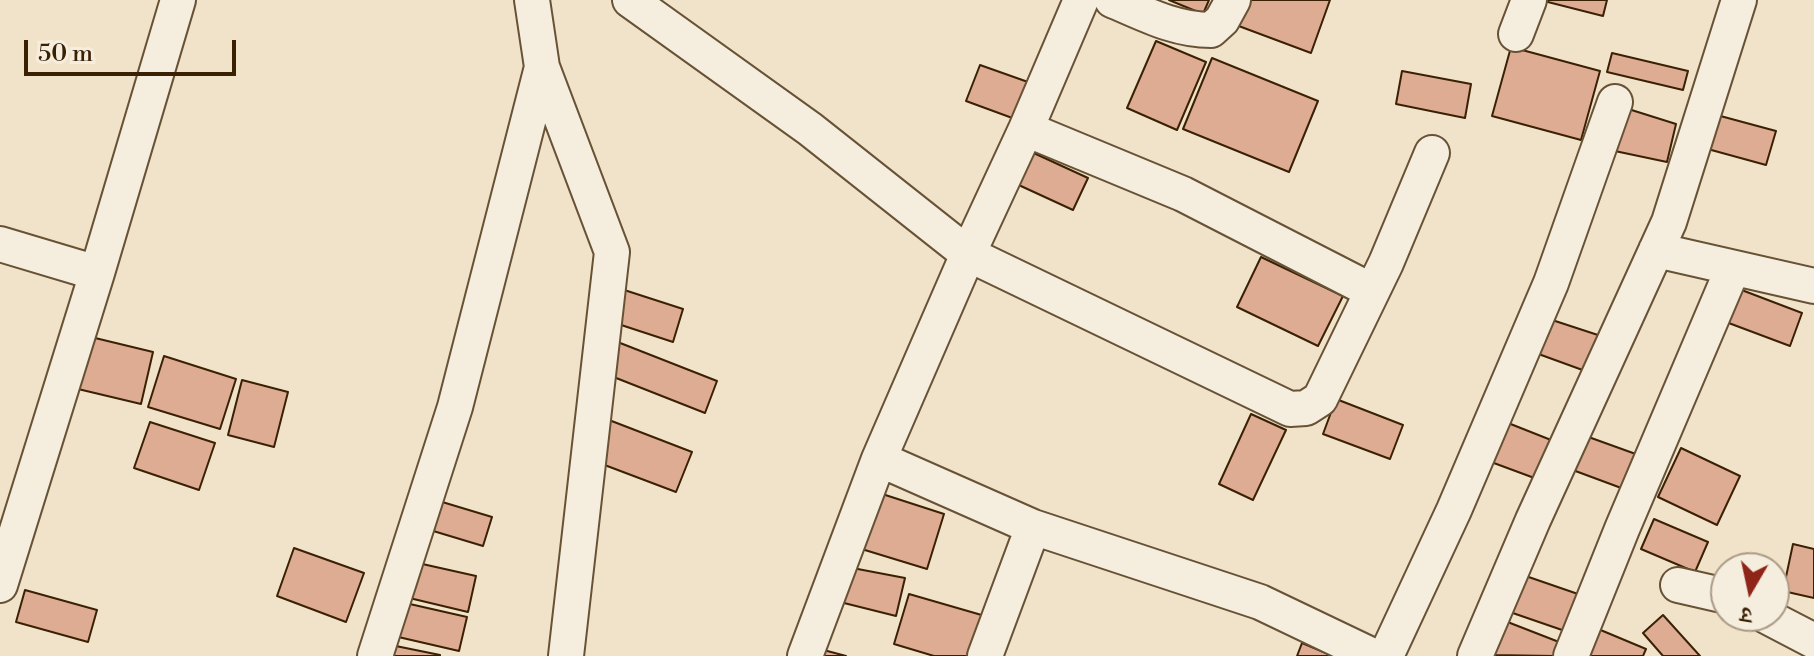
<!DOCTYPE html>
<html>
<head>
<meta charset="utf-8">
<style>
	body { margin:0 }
	#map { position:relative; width:1814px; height:656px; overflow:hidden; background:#f0e3ca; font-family:"Libre Bodoni","Noto Serif Devanagari",serif }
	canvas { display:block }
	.north { position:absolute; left:1710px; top:552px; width:80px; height:80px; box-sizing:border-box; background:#f5eddd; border:2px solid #ab9b86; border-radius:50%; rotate:189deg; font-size:22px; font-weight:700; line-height:32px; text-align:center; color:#3b2104 }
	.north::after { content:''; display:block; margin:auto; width:28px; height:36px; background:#8f2418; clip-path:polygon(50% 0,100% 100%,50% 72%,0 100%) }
	.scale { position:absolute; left:24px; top:40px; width:212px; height:36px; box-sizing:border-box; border:4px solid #3b2104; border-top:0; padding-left:10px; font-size:24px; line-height:28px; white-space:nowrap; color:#3b2104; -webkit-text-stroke:6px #f5eddd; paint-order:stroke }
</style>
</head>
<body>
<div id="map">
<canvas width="1814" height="656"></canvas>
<div class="north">उ</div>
<div class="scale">50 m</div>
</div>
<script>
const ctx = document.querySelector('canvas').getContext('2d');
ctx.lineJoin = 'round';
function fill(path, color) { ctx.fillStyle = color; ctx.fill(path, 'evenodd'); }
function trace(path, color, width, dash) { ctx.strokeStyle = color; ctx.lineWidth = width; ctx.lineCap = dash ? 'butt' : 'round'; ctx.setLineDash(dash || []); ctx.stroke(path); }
const building = new Path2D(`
	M1169 0H1209L1203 14Z
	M1245 0H1330L1311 53 1236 25Z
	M1540 0H1607L1603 16Z
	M1156 41 1206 62 1177 130 1127 108Z
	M1511 47 1600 71 1581 140 1492 116Z
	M1612 53 1688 71 1683 90 1607 72Z
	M1212 58 1318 101 1289 172 1183 129Z
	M980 65 1028 82 1015 119 966 101Z
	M1402 71 1471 84 1465 118 1396 104Z
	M1622 107 1676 124 1667 162 1610 150Z
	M1713 114 1776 131 1766 165 1704 148Z
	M1025 149 1088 178 1073 210 1010 181Z
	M1261 257 1343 296 1318 346 1237 307Z
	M615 287 683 309 673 342 612 322Z
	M1739 289 1802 313 1790 346 1726 322Z
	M1546 318 1601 336 1588 372 1533 352Z
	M91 337 153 352 141 404 78 389Z
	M610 339 717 381 705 413 606 374Z
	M164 356 236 379 220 429 148 407Z
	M242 380 288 392 274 447 228 435Z
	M1336 399 1403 425 1390 459 1323 434Z
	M1251 414 1286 430 1253 500 1219 484Z
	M1498 419 1551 440 1537 479 1483 459Z
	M609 420 692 452 676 492 594 461Z
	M150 422 215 443 199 490 134 468Z
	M1583 435 1644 457 1632 492 1570 469Z
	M1681 448 1740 476 1717 525 1658 497Z
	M873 491 944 514 927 569 855 547Z
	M429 498 492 517 483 546 420 527Z
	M1654 519 1708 542 1695 572 1641 549Z
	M1793 544 1814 549V598L1783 591Z
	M294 548 364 573 346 622 277 596Z
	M409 561 476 576 468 612 401 596Z
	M842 566 905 578 896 616 832 600Z
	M1517 573 1578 594 1565 631 1504 610Z
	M25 590 97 610 88 642 16 622Z
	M909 594 985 616 974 656H934L894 644Z
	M401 602 467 617 459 651 394 636Z
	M1663 615 1700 656H1663L1643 633Z
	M1505 621 1559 642 1554 656 1493 655Z
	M1591 626 1646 649 1643 656H1578Z
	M1302 643 1333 656H1297Z
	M386 644 440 655V656H384Z
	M816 648 846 656H813Z`);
fill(building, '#deac93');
trace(building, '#3b2104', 2);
const minor = new Path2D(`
	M630 0 810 129 968 254 879 459 1033 527 1260 602 1373 656
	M1081 0 1026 129 968 254 1290 409 1306 408 1320 399 1386 263 1432 153
	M1112 0C1145 14 1175 30 1211 30L1222 20 1233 0
	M1516 34 1529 0
	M542 67 612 252 566 656
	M1026 129 1183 194 1372 291
	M0 244 97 273
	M1656 250 1814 286
	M0 585 97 273 178 0
	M1678 585 1726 596
	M1766 616 1814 641
	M375 656 455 407 542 67 532 0
	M805 656 879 459
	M985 656 1033 527
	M1386 656 1454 510 1551 283 1615 102
	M1475 656 1533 520 1669 222 1739 0
	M1571 656 1622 529 1733 268`);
trace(minor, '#685236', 38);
trace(minor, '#f5eddd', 34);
</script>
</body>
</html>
